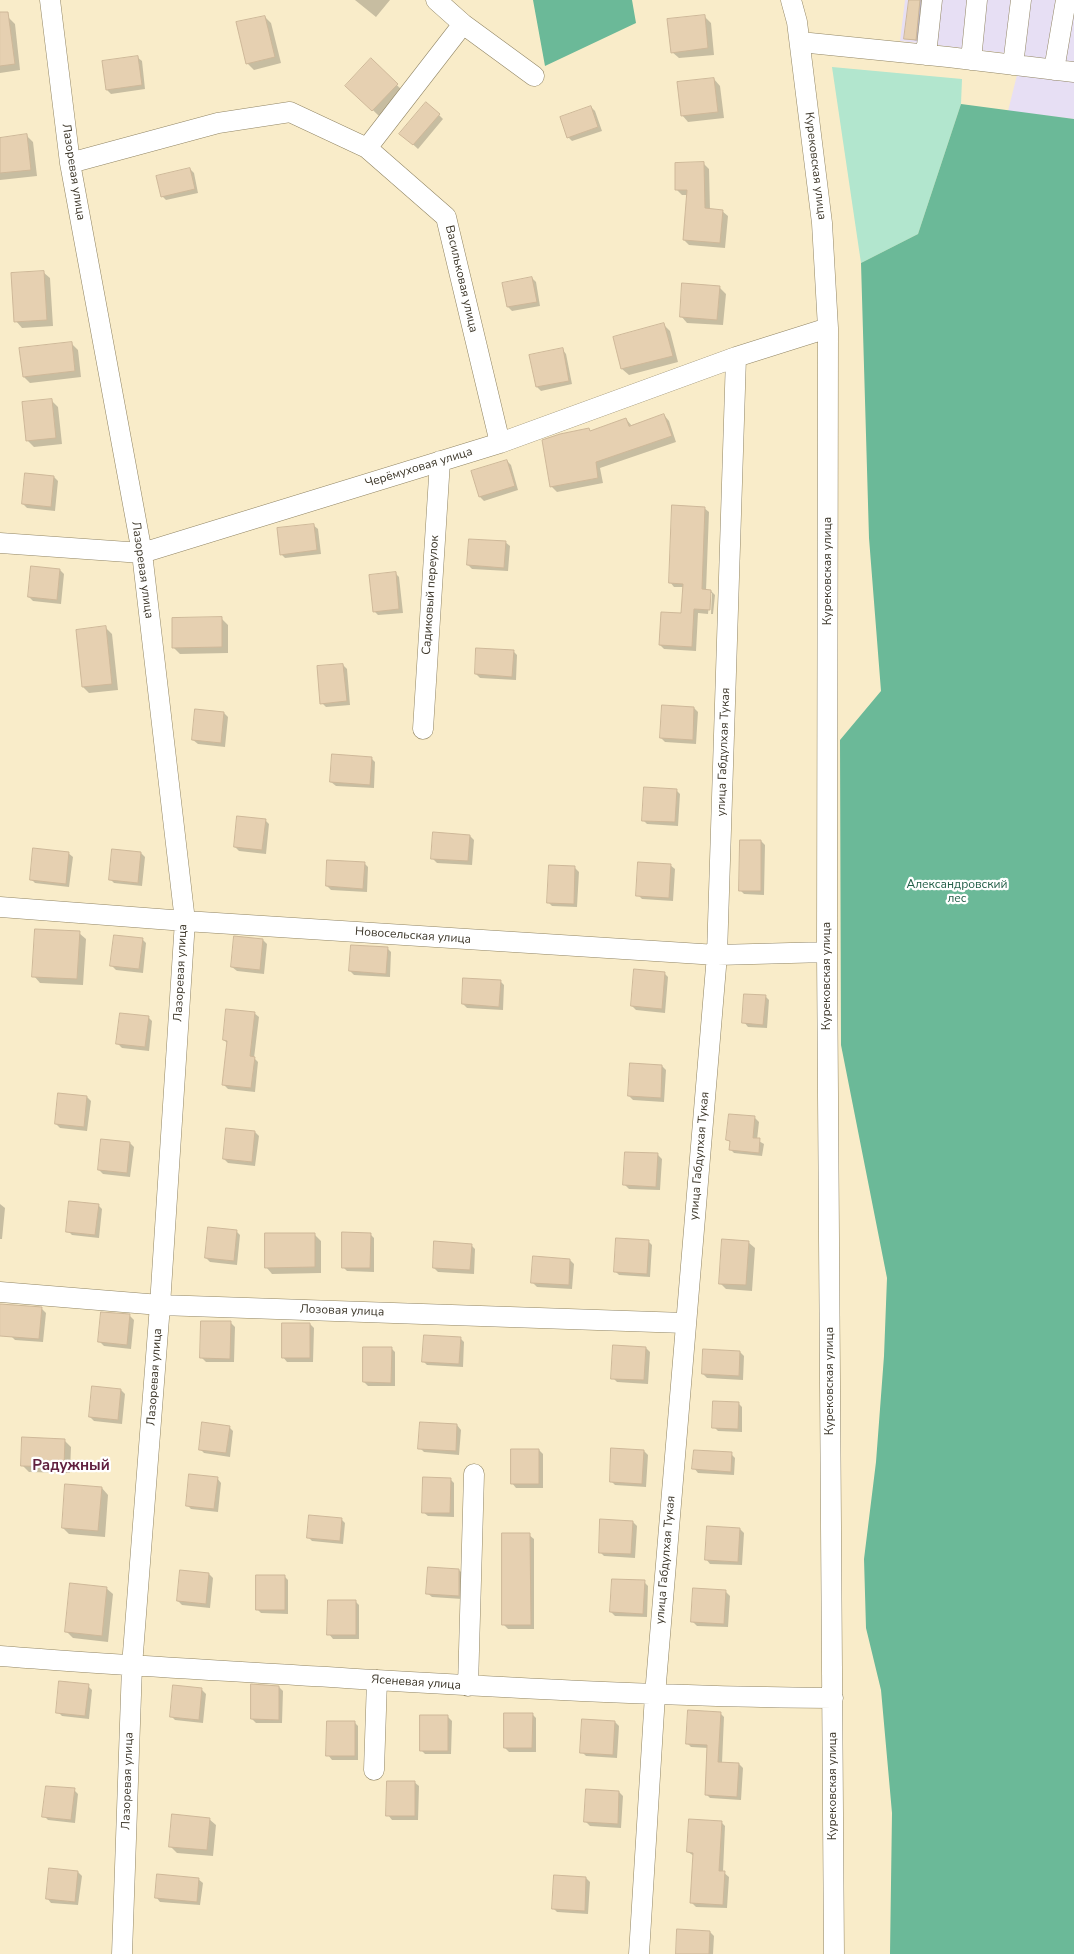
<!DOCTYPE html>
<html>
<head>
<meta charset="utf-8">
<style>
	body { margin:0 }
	canvas { display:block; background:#f9ecc9 }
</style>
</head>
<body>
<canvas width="1074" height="1954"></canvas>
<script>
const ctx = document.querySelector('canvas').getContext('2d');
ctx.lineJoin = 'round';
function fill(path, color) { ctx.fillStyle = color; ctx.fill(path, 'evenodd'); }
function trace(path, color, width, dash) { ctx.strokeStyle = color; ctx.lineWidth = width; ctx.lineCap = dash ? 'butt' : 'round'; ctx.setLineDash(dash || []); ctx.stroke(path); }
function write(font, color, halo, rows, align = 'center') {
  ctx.font = font + ' "Nunito Sans",sans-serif'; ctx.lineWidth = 4.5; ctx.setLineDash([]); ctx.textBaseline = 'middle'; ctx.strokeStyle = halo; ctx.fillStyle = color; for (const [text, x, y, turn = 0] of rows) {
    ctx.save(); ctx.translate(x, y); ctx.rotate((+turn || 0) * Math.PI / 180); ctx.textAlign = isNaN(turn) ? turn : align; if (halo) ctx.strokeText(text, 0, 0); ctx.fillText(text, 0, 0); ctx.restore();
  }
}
fill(new Path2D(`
	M905 0H1074V119L1008 111 1022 55 900 41Z`), '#e7dff4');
fill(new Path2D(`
	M832 67 962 79 961 104 918 234 861 263Z`), '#b2e6ce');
fill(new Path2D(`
	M533 0H632L636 23 545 66Z
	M961 104 1074 119V1954H890L892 1813 881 1690 866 1628 864 1559 876 1462 884 1356 887 1278 841 1045 840 740 881 691 869 538 861 263 918 234Z`), '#6bb998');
fill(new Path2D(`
	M355 0H390L376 17Z
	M910 0H922L917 41 906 38Z
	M704 16 711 23 714 55 679 58 672 52Z
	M8 17 15 24 20 70 0 73V18Z
	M265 17 271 23 281 63 254 70 247 63Z
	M137 57 142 61 145 89 111 94 107 90Z
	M371 60 403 91 379 116 347 85Z
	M714 79 720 86 724 118 688 122 682 115Z
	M591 107 595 111 602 131 572 141 568 137Z
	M439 115 443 119 418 149 405 137Z
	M27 136 33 142 37 176 0 180V139Z
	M704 164 709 169 710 210 722 211 728 216 725 248 689 245 684 240 688 195H682L677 190Z
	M190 169 194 173 198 193 166 200 162 196Z
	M43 272 50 278 53 326 22 328 16 321Z
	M532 278 536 282 540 306 512 311 508 307 504 284Z
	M719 287 726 294 723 325 687 323 681 316Z
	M664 325 670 331 678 362 629 375 622 369 614 338Z
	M71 343 78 350 81 377 30 383 24 377Z
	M562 349 566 354 572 384 541 391 537 387Z
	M51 400 58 407 62 444 34 447 27 440Z
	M664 415 669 421 676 442 600 468 603 483 557 492 551 486 589 430 591 432 626 419 632 426Z
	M507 461 511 465 518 490 484 501 480 497Z
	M54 477 58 481 55 511 27 508 23 504Z
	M704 508 709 512 706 591H711L715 595 713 614H711L712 593H710L708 614 698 613 696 651 664 649 660 645 682 614 684 587H674L670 582Z
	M313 525 318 529 321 554 285 558 281 554Z
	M505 542 510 546 508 571 472 569 468 565Z
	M60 570 64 574 61 604 33 601 29 597Z
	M395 573 399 577 403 613 378 615 374 611Z
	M221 618 228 625V653L180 654 173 647Z
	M106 628 112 634 118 690 89 693 83 687Z
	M513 651 517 655 516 680 480 678 476 674Z
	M343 665 347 669 350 705 326 707 322 703Z
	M694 708 698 712 696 744 665 742 661 738Z
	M224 713 228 717 225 747 198 744 193 740Z
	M371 758 375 762 374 788 336 786 331 782Z
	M676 790 680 794 678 826 647 824 643 820Z
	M265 820 269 824 266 854 239 851 235 847Z
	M470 836 474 840 472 865 437 863 433 859Z
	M761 841 765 845 764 895 744 894 740 890Z
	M68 853 73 857 69 887 35 883 31 879Z
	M141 853 145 857 142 886 114 883 110 879Z
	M364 863 368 867 367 892 331 890 327 886Z
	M670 865 675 869 673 901 642 899 638 895Z
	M575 868 579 872 577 907 552 906 548 902Z
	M79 933 86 939 83 985 40 983 34 976Z
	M142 939 146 943 143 973 116 970 112 966Z
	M263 940 267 944 264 974 237 971 232 967Z
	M387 948 391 952 390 977 354 975 350 971Z
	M664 973 668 977 665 1013 636 1010 632 1006Z
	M500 981 504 985 503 1010 467 1008 463 1004Z
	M765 996 769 1000 767 1028 748 1027 744 1022Z
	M254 1013 259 1017 254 1058 258 1062 255 1092 228 1089 224 1085 228 1044 224 1040Z
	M148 1017 152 1021 149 1051 122 1048 118 1044Z
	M662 1066 666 1070 664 1102 633 1100 629 1096Z
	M87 1097 91 1101 87 1131 60 1128 56 1124Z
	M755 1118 759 1122 757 1140 764 1144 762 1156 734 1153 730 1149 731 1143 728 1140Z
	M255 1132 259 1136 255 1166 228 1163 224 1159Z
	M130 1143 134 1147 130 1177 103 1174 99 1170Z
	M657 1154 662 1159 660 1190 629 1189 625 1185Z
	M0 1204 5 1208 2 1239H0Z
	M98 1205 102 1209 99 1238 72 1235 68 1231Z
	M236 1231 240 1235 237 1265 210 1262 206 1258Z
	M314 1234 321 1241V1273L272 1274 266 1267Z
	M370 1234 374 1238V1272L347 1271 343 1267Z
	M648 1241 652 1245 650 1277 619 1275 615 1271Z
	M748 1242 755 1248 752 1291 726 1289 720 1283Z
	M471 1245 475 1249 474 1274 438 1272 434 1268Z
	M570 1260 574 1264 572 1289 537 1287 533 1283Z
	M0 1305 42 1309 46 1313 43 1342 15 1340 11 1336 0 1332Z
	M130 1316 134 1320 131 1349 104 1346 100 1342Z
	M231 1323 235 1327 234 1362H206L202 1358Z
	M310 1324 314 1328 313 1362H287L283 1357Z
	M460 1338 464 1342 463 1367 427 1365 423 1361Z
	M391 1348 395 1352V1386H368L364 1382Z
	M646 1348 650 1352 648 1384 617 1382 613 1378Z
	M740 1352 744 1356 743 1380 707 1378 703 1374Z
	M121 1390 125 1394 122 1424 94 1421 90 1417Z
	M738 1403 742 1407V1432L718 1431 714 1427Z
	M457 1425 461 1430 459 1455 424 1452 420 1448Z
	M229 1427 233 1431 230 1457 204 1453 200 1449Z
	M64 1440 71 1447 70 1473 29 1472 22 1465Z
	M539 1450 543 1454V1488H516L512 1483Z
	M644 1451 648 1455 646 1487 615 1485 611 1481Z
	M731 1454 735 1458 734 1475 698 1473 694 1468Z
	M217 1478 221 1483 218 1512 191 1509 187 1505Z
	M450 1479 454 1483V1517L428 1516 423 1512Z
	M102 1488 108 1495 105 1537 69 1534 63 1528Z
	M341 1519 345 1523 343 1544 312 1541 308 1537Z
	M633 1522 637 1526 635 1558 604 1556 600 1552Z
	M740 1529 744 1533 742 1565 710 1564 706 1559Z
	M529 1535 534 1539V1629H508L504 1625Z
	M459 1570 463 1574 462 1599 432 1597 427 1593Z
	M209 1574 213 1578 210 1608 182 1605 178 1601Z
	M284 1576 288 1580V1614L261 1613 257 1609Z
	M644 1582 648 1586 647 1617 615 1616 611 1612Z
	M106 1588 113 1594 108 1642 73 1638 67 1632Z
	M726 1592 730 1596 728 1627 697 1626 693 1622Z
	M355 1601 359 1605V1639H333L329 1634Z
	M88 1686 92 1690 89 1719 62 1716 58 1712Z
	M279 1687 283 1691 282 1723H256L252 1719Z
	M202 1690 206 1694 203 1723 175 1720 171 1716Z
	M720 1713 724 1717 722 1763 739 1764 743 1768 741 1800 710 1798 706 1794 708 1748 691 1747 687 1743Z
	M532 1714 536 1718V1752H509L505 1748Z
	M448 1717 452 1721 451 1754H425L421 1750Z
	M354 1722 358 1726V1760H332L328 1755Z
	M615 1722 619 1726 617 1758 586 1756 582 1752Z
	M414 1782 419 1786 418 1820H392L388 1815Z
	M74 1790 78 1794 75 1823 48 1820 44 1816Z
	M619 1792 623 1796 621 1828 590 1826 586 1822Z
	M209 1819 216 1825 213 1856 177 1853 170 1846Z
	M721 1822 725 1826 723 1872 729 1877 727 1908 696 1907 692 1903 694 1856 688 1852Z
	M78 1872 82 1876 78 1905 51 1903 47 1898Z
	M586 1878 590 1882 588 1914 557 1912 553 1908Z
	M198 1879 203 1883 200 1905 160 1902 156 1897Z
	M710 1932 714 1936 713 1954H677Z`), '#0003');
const building = new Path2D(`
	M909 0H920L916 40 904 39Z
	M0 12H8L15 64 0 66Z
	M705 15 708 48 671 53 667 19Z
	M265 16 275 57 246 64 236 22Z
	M138 56 142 85 106 90 102 61Z
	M371 58 398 84 372 111 345 86Z
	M714 78 718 112 681 116 677 82Z
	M426 102 440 114 413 145 399 134Z
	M591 106 598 127 567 138 560 117Z
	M27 134 31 170 0 173V138Z
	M704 162 705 208 723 210 720 243 683 240 687 190H675V163Z
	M190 168 195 189 161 197 156 176Z
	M44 271 47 320 14 322 11 273Z
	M532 277 537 302 507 307 502 283Z
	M682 283 720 286 717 320 680 317Z
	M664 323 673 356 621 369 613 337Z
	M72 342 75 371 23 377 19 348Z
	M563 348 569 381 536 387 529 355Z
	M52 399 56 438 26 441 22 402Z
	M664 414 672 436 596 462 598 478 550 487 542 440 560 434 589 428 590 431 626 418 629 426Z
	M507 460 515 486 479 497 471 471Z
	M25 473 54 476 51 507 22 504Z
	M672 505 705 507 702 589 711 590 710 610 694 609 692 647 659 645 661 612 681 613 683 584 669 583Z
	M314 524 317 550 280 555 277 528Z
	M469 539 506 541 504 568 467 565Z
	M31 566 60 569 57 600 28 597Z
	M396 572 399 609 373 612 369 575Z
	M222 617V647L172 648V618Z
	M106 626 112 684 82 687 76 630Z
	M476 648 514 650 512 677 475 674Z
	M343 664 347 701 320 704 317 666Z
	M662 705 694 707 693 740 660 738Z
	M195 709 224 712 221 743 192 740Z
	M332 754 372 757 370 785 330 782Z
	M644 787 677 789 675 822 642 821Z
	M237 816 266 819 262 850 234 847Z
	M433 832 470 835 468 861 431 859Z
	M740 840H761V891H739Z
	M33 848 69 852 66 884 30 880Z
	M112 849 141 852 138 883 109 880Z
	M327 860 365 862 363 889 326 886Z
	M638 862 671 864 669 898 636 896Z
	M549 865 575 866 574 904 547 903Z
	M35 929 80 931 77 979 32 977Z
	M114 935 143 938 139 969 110 966Z
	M234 936 263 939 260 970 231 967Z
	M351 945 388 947 386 974 349 971Z
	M634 969 665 972 662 1009 631 1006Z
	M463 978 501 980 499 1007 462 1004Z
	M744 994 766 995 763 1025 742 1023Z
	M226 1009 255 1012 250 1056 255 1057 251 1088 222 1085 227 1041 223 1040Z
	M120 1013 149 1016 145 1047 116 1044Z
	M630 1063 662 1065 661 1098 628 1096Z
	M58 1093 87 1096 84 1127 55 1124Z
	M729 1114 755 1116 753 1138H760L759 1153 729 1150 730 1141 726 1140Z
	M226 1128 255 1131 252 1162 223 1159Z
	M101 1139 130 1142 127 1173 98 1170Z
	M625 1152 658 1153 656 1187 623 1185Z
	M69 1201 99 1204 95 1235 66 1232Z
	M208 1227 237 1230 234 1261 205 1258Z
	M342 1232 371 1233 370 1268H342Z
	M265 1233H315V1267L265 1268Z
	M616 1238 649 1240 647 1274 614 1272Z
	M722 1239 749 1241 746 1285 719 1284Z
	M434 1241 472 1244 470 1270 433 1268Z
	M533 1256 570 1259 569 1285 531 1283Z
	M0 1304 42 1307 39 1339 0 1336Z
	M101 1312 130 1314 127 1345 98 1342Z
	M201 1321H231L230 1359 200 1358Z
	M282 1323H310V1358H282Z
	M424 1335 461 1337 459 1364 422 1362Z
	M613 1345 646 1347 644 1380 611 1379Z
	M363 1347H392L391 1383 363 1382Z
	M703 1349 740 1351 739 1376 702 1374Z
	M92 1386 121 1389 118 1420 89 1417Z
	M713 1401 739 1402 738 1429 712 1428Z
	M202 1422 230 1426 226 1453 199 1450Z
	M420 1422 457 1424 456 1451 418 1449Z
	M22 1437 65 1439 64 1467 21 1466Z
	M611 1448 644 1450 642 1484 610 1482Z
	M511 1449H539V1484H511Z
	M694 1450 732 1452 731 1472 692 1469Z
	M189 1474 218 1477 214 1509 186 1506Z
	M423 1477 451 1478 450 1513H422Z
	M65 1484 102 1487 98 1531 62 1528Z
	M309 1515 342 1518 340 1541 307 1538Z
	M600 1519 633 1521 631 1554 599 1553Z
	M707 1526 740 1528 738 1562 705 1560Z
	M502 1533H530L531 1625H502Z
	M428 1567 459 1569V1596L426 1594Z
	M180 1570 209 1573 206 1604 177 1601Z
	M256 1575H285V1610H256Z
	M612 1579 645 1580 643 1614 610 1612Z
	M70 1583 107 1587 102 1636 65 1632Z
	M693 1588 726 1590 724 1624 691 1622Z
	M328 1600H356V1635H327Z
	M59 1681 89 1684 85 1716 56 1713Z
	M251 1684 279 1686V1720L251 1719Z
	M173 1685 202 1688 199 1720 170 1717Z
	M688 1710 721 1712 718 1762 739 1763 737 1797 705 1795 707 1745 686 1744Z
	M504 1713H533L532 1748H504Z
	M420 1715H448V1751H420Z
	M582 1719 615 1721 613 1755 580 1753Z
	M327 1721H355V1756H326Z
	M387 1781H415V1816H386Z
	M46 1786 75 1788 71 1820 42 1817Z
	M586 1789 619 1791 618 1824 584 1822Z
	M172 1814 210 1818 207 1850 169 1847Z
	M689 1819 722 1821 719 1871H725L723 1905 690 1903 693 1853 687 1852Z
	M49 1868 78 1871 75 1902 46 1899Z
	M157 1874 199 1878 197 1902 155 1898Z
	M554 1875 586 1877 585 1911 552 1909Z
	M677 1929 710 1931 709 1954H676Z`);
fill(building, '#e6d0b1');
trace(building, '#ceb899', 1);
const minor = new Path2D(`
	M50 0 70 163 142 553 185 921 160 1305 132 1666 122 1954
	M791 0 797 22 822 223 828 328 827 952 834 1954
	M463 24 534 76
	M800 42 948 57 1074 72
	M926 55 932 0
	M971 60 977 0
	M1013 65 1021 0
	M1054 70 1066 0
	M367 148 463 24 436 0
	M70 163 218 123 290 112 367 148 446 217 500 443
	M0 543 142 553 500 443 736 357 828 328
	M423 729 440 461
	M0 907 185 921 717 955 827 952
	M0 1292 160 1305 685 1323
	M0 1656C125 1666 251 1672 376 1680 529 1689 680 1697 833 1698
	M468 1686 474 1474
	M374 1770 377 1680
	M639 1954 655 1695 717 955 736 357`);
trace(minor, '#918564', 21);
trace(minor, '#fff', 20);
write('12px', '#3d372a', '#fff', [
	["Курековская улица",815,166,83],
	["Лазоревая улица",73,172,81],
	["Васильковая улица",461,279,77],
	["Черёмуховая улица",419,468,-17],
	["Лазоревая улица",142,570,82],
	["Курековская улица",828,571,-90],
	["Садиковый переулок",431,595,-86],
	["улица Габдулхая Тукая",724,752,-88],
	["Новосельская улица",413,936,4],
	["Лазоревая улица",181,973,-87],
	["Курековская улица",827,976,-90],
	["улица Габдулхая Тукая",700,1156,-85],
	["Лозовая улица",342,1311,2],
	["Лазоревая улица",155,1377,-86],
	["Курековская улица",830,1381,-90],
	["улица Габдулхая Тукая",666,1560,-85],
	["Ясеневая улица",416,1683,4],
	["Лазоревая улица",128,1781,-88],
	["Курековская улица",833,1786,-90]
]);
write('12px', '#235f48', '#fff', [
	["Александровский",957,885],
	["лес",957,899]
]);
write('bold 15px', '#61203f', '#fff', [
	["Радужный",71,1466]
]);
</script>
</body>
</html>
